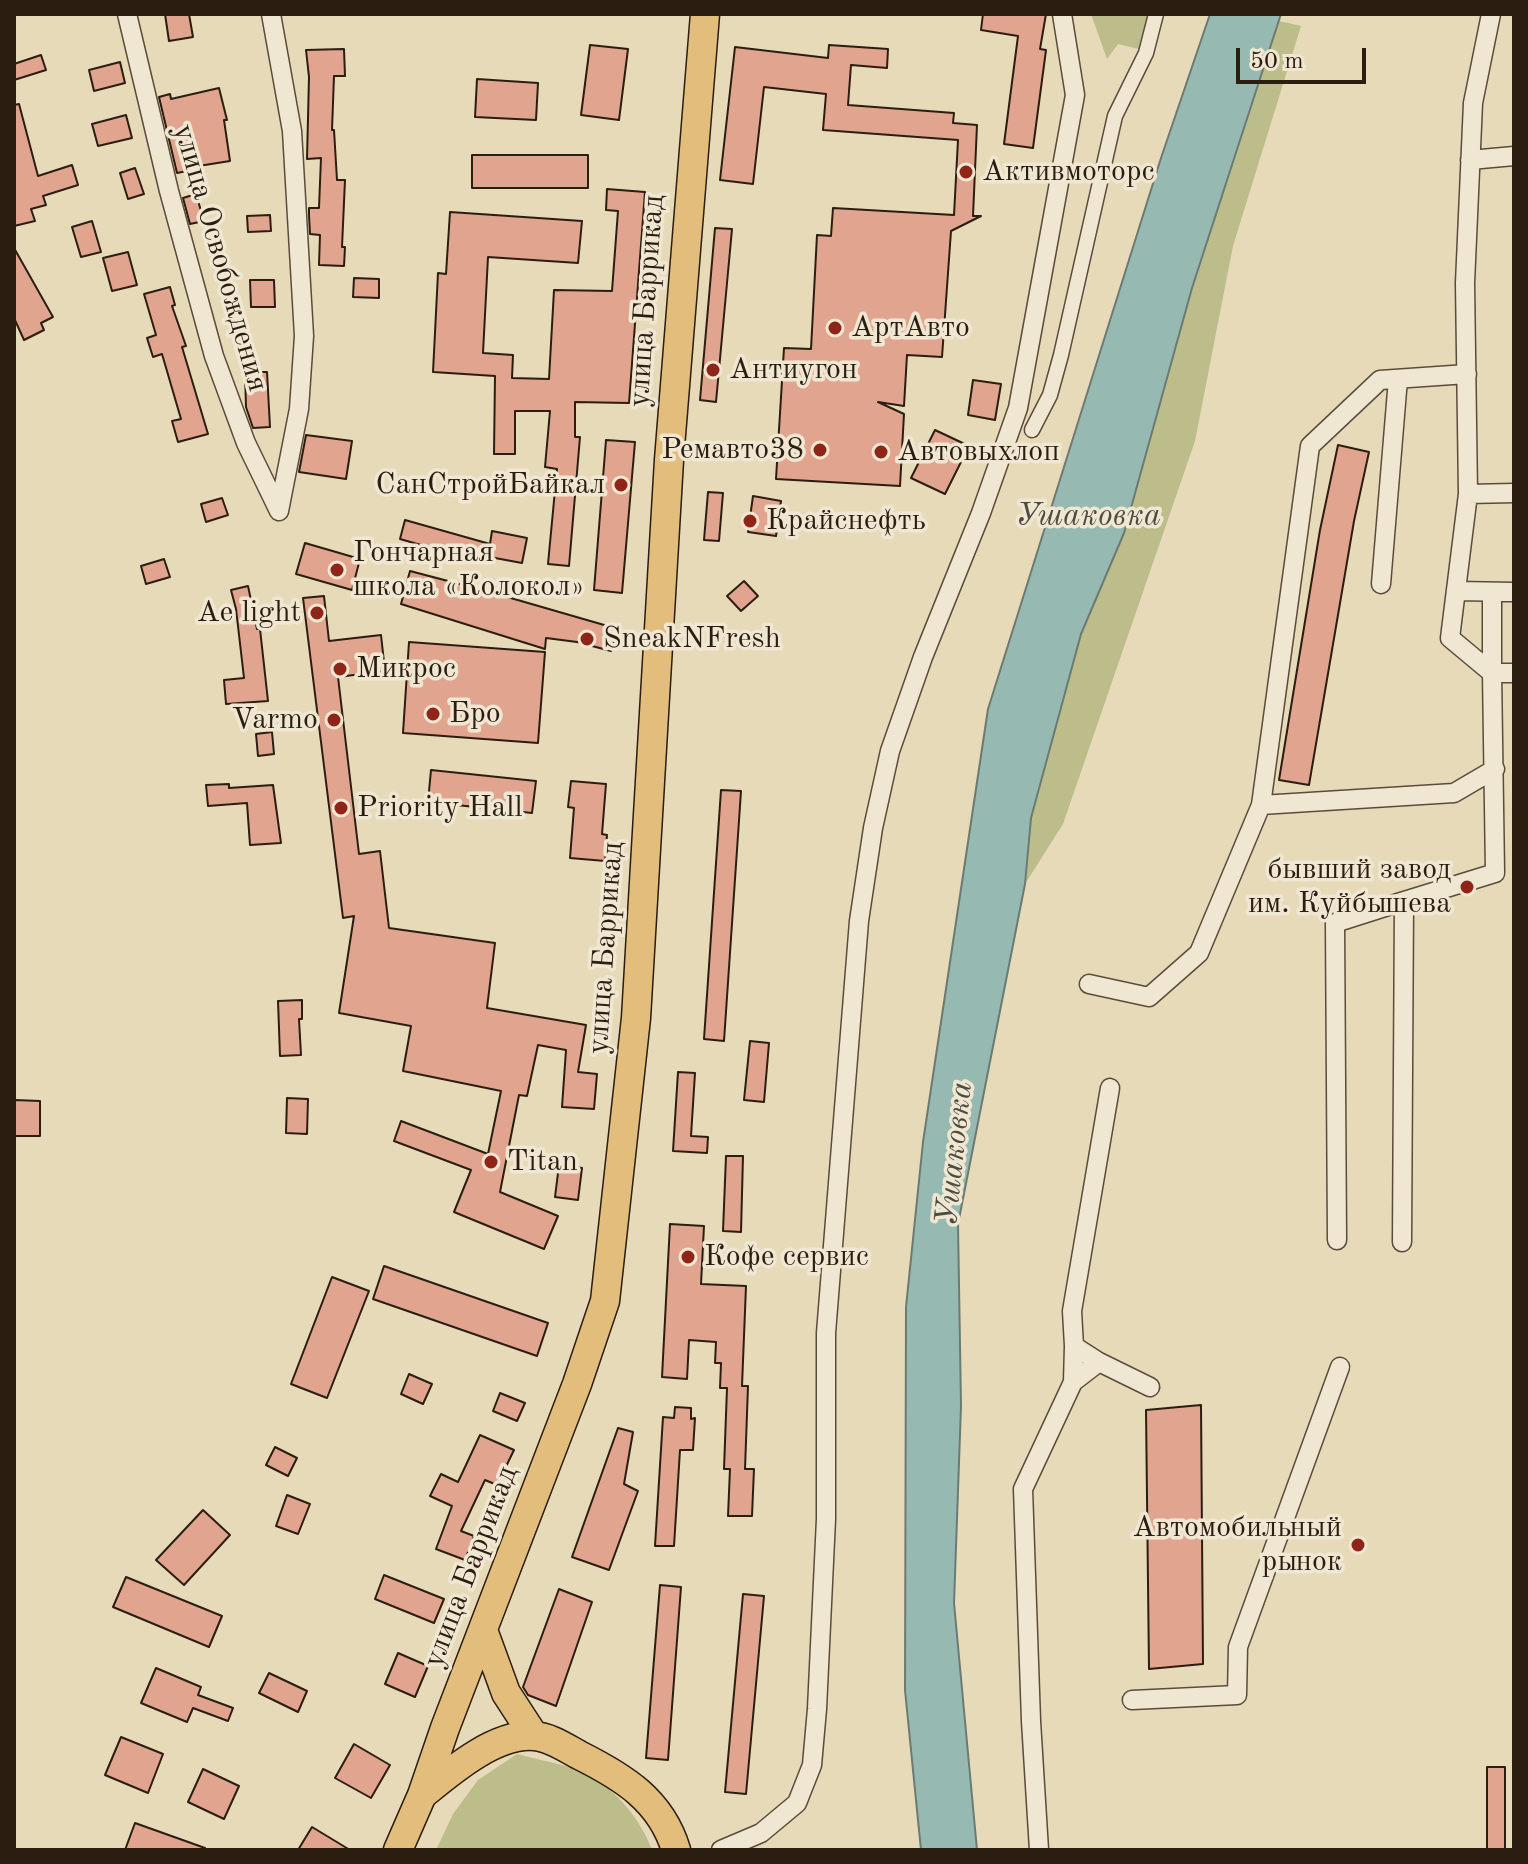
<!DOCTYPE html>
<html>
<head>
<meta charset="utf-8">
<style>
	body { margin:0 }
	#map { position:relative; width:1528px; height:1864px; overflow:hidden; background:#e6dab9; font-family:"Old Standard TT",serif }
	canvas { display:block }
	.frame { position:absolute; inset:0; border:16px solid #2c1d11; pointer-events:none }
	.scale { position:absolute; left:1236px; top:48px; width:130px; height:36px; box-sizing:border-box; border:4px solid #2c1d11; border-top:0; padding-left:10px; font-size:24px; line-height:28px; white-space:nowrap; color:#2c1d11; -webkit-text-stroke:6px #efe7d2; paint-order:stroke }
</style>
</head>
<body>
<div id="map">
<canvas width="1528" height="1864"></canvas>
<div class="frame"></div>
<div class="scale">50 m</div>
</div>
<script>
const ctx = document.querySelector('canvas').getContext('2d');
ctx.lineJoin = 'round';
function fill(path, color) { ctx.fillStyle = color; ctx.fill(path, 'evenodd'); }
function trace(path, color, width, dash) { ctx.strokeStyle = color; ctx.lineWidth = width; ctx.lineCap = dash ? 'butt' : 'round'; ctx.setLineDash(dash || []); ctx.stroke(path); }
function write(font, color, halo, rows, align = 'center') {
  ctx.font = font + ' "Old Standard TT",serif'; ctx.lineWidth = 7; ctx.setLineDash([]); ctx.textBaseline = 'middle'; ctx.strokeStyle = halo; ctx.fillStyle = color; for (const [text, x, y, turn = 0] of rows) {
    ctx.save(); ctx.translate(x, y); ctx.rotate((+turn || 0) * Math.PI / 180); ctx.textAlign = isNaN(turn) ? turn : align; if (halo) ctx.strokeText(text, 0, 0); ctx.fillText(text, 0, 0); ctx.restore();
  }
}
fill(new Path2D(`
	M1091 14H1160L1151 52 1118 44 1107 59Z
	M1279 21 1301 26 1233 246 1195 441 1063 824 1025 884 1031 818 1081 634 1124 533 1192 288Z
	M517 1754C538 1760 571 1765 589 1775 617 1791 641 1820 652 1850H436L453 1814 478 1780Z`), '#bcbd8a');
const water = new Path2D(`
	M1210 14H1281L1192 288 1124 533 1081 634 1031 818 1025 884 958 1224 961 1406 954 1603 977 1850H921L905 1690 906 1307 923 1142 988 709 1161 158Z`);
fill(water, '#96bab2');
trace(water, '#6c7b72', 2);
const building = new Path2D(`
	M165 14H189L193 37 169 41Z
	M983 14H1046L1040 49 1046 50 1033 148 1004 144 1018 36 981 30Z
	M590 45 628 49 619 120 581 115Z
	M829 45 888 49 887 68 851 65 848 105 954 113 953 123 977 125 973 216H981L951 231 942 357 907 355 904 406 878 402 904 414 900 486 776 479 784 348 811 349 817 235 831 236 833 208 954 215 958 140 823 130 826 94 764 87 753 184 720 180 735 47 828 58Z
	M344 49 345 76H334L332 130H334L337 180H345L342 247H345L344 266 319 265 320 235 310 234 309 215V208H319L321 158 307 159 309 77 306 50Z
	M41 55 46 70 14 80V64Z
	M120 62 125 83 94 91 89 70Z
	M477 79 538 83 536 120 475 117Z
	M219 88 227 120H224L230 161 186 168 187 171 177 173 159 97 170 94 171 99Z
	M19 104 38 176 72 165 78 185 43 196 46 205 31 209 35 221 14 226V105Z
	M126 115 132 138 98 146 92 124Z
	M472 155H588V188H472Z
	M135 168 144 194 128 199 120 173Z
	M607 189 645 192 629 403 575 402V437H580L569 566 548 564 557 469 545 467 550 411H515V454H494L495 376 433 372 438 273 446 274 450 212 582 221 578 263 488 257 483 353 513 355 512 378 549 379 554 290 612 291 618 211 606 210Z
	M196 194 204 221 190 224 183 198Z
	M270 215 271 231 248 232 247 216Z
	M92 221 101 252 81 257 72 227Z
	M715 228 732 229 716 402 700 400Z
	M14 248 53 317 41 323 44 330 24 340 14 318Z
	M128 252 137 285 112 291 103 258Z
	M354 278 379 279V298L353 297Z
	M250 280H274L275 307H251Z
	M170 287 175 305 172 306 186 346 182 347 208 434 178 442 172 421 181 419 162 354 153 357 147 338 156 335 144 294Z
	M245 372H267L270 427 253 428 246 407Z
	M973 380 1001 384 995 420 968 415Z
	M935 430 969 446 945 494 911 478Z
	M306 435 352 441 346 479 299 472Z
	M606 440 635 442 622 593 594 590Z
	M1338 445 1369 452 1354 521 1309 785 1279 780 1320 530Z
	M708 492 723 493 719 541 704 540Z
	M753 496 781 501 776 536 748 532Z
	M222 498 228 515 206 522 201 504Z
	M405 520 490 544 492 531 527 538 522 563 468 553 466 558 400 539Z
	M305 543 360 559 352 590 296 574Z
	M164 559 170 577 146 584 141 566Z
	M410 571 490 592 618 629 611 651 577 642 546 638 545 649 401 604Z
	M744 581 758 596 741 611 727 596Z
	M248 586 257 629H260L268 701 226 704 224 680 244 678 236 609 231 590Z
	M324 596 329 641 381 635 385 671 338 677 359 854 380 851 389 928 495 943 487 1008 586 1025 578 1072 597 1074 594 1109 562 1107 566 1050 538 1045 527 1096 519 1095 500 1192 558 1216 544 1249 454 1212 471 1170 394 1141 401 1121 488 1154 501 1091 403 1071 411 1026 339 1013 354 916 343 918 303 598Z
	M409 642 545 652 538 743 403 733Z
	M272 732 274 754 258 756 256 734Z
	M431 770 536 781 532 813 428 802Z
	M571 781 606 784 602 834 607 835 605 861 570 858 574 808 568 807Z
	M229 784V788L273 785 281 843 250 845 247 803 208 806 206 785Z
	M721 790 741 791 724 1041 704 1039Z
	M302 1000V1019H299L301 1055 280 1056 278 1001Z
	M750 1041 769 1043 764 1102 744 1100Z
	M678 1072 695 1073 691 1136 708 1137 707 1153 673 1151Z
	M287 1098 308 1099 307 1134 286 1133Z
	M15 1100 40 1101V1136H14Z
	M726 1156H743L741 1232 723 1231Z
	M559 1165 582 1168 578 1200 555 1197Z
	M670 1224 704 1226 701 1284 746 1286 742 1386H748L745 1469H754L752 1516H728L730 1469H724L727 1388H720L721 1363H715L716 1342 689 1340 687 1379 662 1377Z
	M384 1266 548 1323 537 1356 373 1299Z
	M332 1277 369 1291 327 1398 291 1384Z
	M409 1374 432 1384 423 1404 401 1394Z
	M500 1393 525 1403 517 1421 493 1411Z
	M1201 1405 1203 1664 1149 1669 1146 1410Z
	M675 1407 691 1408V1419L695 1418 693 1450H680L674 1546H655L663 1417 674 1418Z
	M618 1428 633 1432 624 1484 638 1491 609 1570 572 1557Z
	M480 1435 514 1450 497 1485 485 1480 461 1531 474 1536 465 1560 436 1549 452 1506 430 1496 441 1474 458 1482Z
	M275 1447 297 1458 288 1476 266 1465Z
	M287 1495 310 1504 298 1534 276 1526Z
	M203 1510 230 1535 184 1585 156 1560Z
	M384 1575 444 1599 434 1623 375 1599Z
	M126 1577 222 1616 209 1647 113 1607Z
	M660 1585 681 1587 668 1760 646 1758Z
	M559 1589 592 1602 556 1706 528 1695 523 1687Z
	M743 1594 764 1596 746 1794 725 1792Z
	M398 1653 428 1666 415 1697 385 1684Z
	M156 1668 201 1687 198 1695 233 1708 228 1721 193 1708 187 1722 141 1703Z
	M269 1673 307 1691 298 1712 259 1693Z
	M121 1737 163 1754 148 1793 105 1775Z
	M354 1744 390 1765 371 1798 335 1778Z
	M1487 1767H1505V1850H1487Z
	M203 1769 239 1786 224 1819 188 1802Z
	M135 1823 205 1848V1850H125Z
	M312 1827 350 1850H298Z`);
fill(building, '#e1a48f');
trace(building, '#2c1d11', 2);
const pedestrian = new Path2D(`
	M1032 430 1050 395 1061 355 1115 116 1146 53 1156 14`);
const minor = new Path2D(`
	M127 14 169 191 214 356 246 443 279 511
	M271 14 292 131 304 336 299 409 279 511
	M1470 160 1514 156
	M1467 374 1380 380 1310 446 1261 805 1454 793 1495 769
	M1468 494 1514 493
	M1381 584 1398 379
	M1457 591 1514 592
	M1492 592V673H1514
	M1089 984 1149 997 1199 953 1261 805
	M1337 1240 1335 923 1404 901
	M1402 1242 1404 901 1495 873 1492 673 1450 638 1468 494 1465 283 1473 103 1491 14
	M1074 1346 1072 1311 1110 1088
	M1099 1362 1150 1387
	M1132 1700 1237 1695 1238 1647 1340 1367
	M721 1850 761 1833 797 1803 812 1765 817 1709 826 1519V1333L859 921 873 828 890 751 923 657 981 513 1018 408 1075 95 1062 14
	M1039 1850 1031 1721 1023 1489 1073 1382 1074 1346 1099 1362 1073 1382`);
const primary = new Path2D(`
	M483 1630 506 1693 534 1736
	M422 1795C450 1772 495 1733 534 1736 550 1737 566 1748 579 1755 623 1777 661 1800 676 1850
	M398 1850 422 1795 445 1728 577 1384 605 1301 636 1018 669 460 705 14`);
trace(pedestrian, '#5a4c3b', 17);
trace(minor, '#5a4c3b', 21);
trace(primary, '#2c1d11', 31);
trace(pedestrian, '#efe7d2', 14);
trace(minor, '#efe7d2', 18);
trace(primary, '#e3bd7c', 28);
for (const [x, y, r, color] of [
	[966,172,8,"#8f2418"],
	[835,328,8,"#8f2418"],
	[713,370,8,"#8f2418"],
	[820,450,8,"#8f2418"],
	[881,452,8,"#8f2418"],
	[621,485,8,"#8f2418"],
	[750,521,8,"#8f2418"],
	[337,570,8,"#8f2418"],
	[317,613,8,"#8f2418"],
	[587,639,8,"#8f2418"],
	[340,669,8,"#8f2418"],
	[433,714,8,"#8f2418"],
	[334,720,8,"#8f2418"],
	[341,808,8,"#8f2418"],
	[1467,887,8,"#8f2418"],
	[491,1162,8,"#8f2418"],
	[688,1257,8,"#8f2418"],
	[1358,1545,8,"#8f2418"]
]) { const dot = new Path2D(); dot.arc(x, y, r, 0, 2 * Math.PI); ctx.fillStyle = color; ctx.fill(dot); trace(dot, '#efe7d2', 3); }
write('30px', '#2c1d11', '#efe7d2', [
	["Активмоторс",982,172],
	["АртАвто",851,328],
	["Антиугон",729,370],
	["Ремавто38",804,450,"right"],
	["Автовыхлоп",897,452],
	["СанСтройБайкал",605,485,"right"],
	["Крайснефть",766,521],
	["Гончарная",353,553],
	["школа «Колокол»",353,587],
	["Ae light",301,613,"right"],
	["SneakNFresh",603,639],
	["Микрос",356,669],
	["Бро",449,714],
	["Varmo",318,720,"right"],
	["Priority Hall",357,808],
	["бывший завод",1451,870,"right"],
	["им. Куйбышева",1451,904,"right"],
	["Titan",507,1162],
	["Кофе сервис",704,1257],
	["Автомобильный",1342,1528,"right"],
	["рынок",1342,1562,"right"]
], 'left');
write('30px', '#2c1d11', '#efe7d2', [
	["улица Освобождения",220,258,74],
	["улица Баррикад",647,301,-86],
	["улица Баррикад",606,948,-86],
	["улица Баррикад",471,1567,-69]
]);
write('italic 32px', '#4c4c41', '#efe7d2', [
	["Ушаковка",1088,517],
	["Ушаковка",955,1154,-84]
]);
</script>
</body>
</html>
